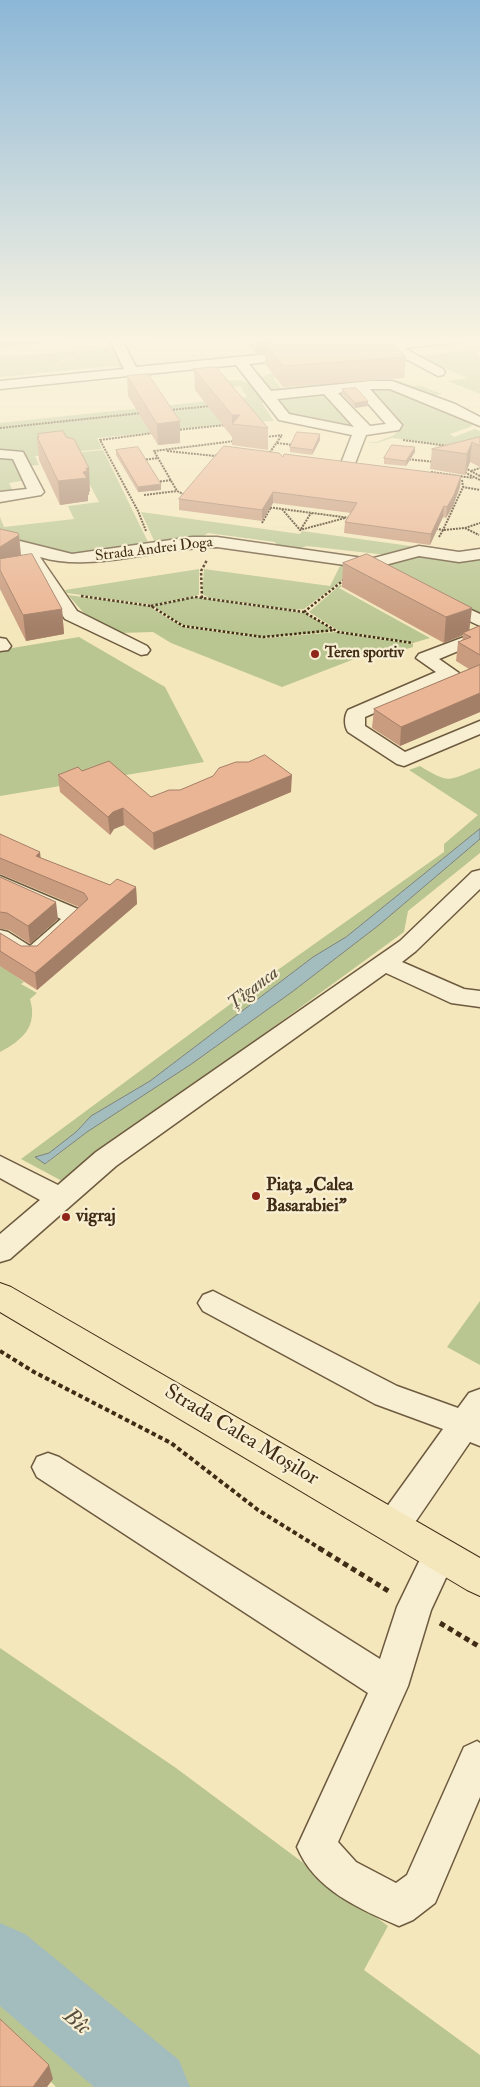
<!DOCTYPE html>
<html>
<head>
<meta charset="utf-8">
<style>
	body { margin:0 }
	canvas { display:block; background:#f5e7bc }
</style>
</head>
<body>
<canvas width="480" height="2087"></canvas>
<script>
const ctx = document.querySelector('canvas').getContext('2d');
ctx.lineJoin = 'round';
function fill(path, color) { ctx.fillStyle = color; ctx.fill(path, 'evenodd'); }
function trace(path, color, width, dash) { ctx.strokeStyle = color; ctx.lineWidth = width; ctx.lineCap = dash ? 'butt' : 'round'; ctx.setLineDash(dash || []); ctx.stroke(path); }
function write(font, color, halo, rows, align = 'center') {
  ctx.font = font + ' "IM FELL Double Pica",serif'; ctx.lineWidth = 4.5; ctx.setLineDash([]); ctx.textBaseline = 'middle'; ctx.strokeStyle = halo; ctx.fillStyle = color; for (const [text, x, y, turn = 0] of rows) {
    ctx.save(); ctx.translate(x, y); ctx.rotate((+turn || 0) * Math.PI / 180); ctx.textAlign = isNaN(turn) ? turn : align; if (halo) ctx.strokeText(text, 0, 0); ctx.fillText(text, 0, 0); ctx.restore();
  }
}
fill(new Path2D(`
	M120 336H209L123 344Z
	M110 348 123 365 121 367 113 366 38 373 89 350Z
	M85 350 36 374 0 377V358Z
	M475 350 480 358V394L448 381 467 378 418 356Z
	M275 372 286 376 273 378 281 388 367 379 375 381 396 380 413 386H422L442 394 432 397 400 385 271 392 259 378Z
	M239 380 250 383 264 402 262 403 274 421 250 422 97 438 102 449 35 456 39 465 28 466 20 450 0 452V423L247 397 240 386 226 387 227 381Z
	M386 386 474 423 470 427 450 434 454 437 475 429 480 431V451L474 448 392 438 377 443H365L377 442 394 435 402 426 369 392 370 388Z
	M324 392 357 428 287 414 277 398Z
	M103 450 150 546 77 557 0 536V517L4 527 74 519 68 506 99 502 73 453Z
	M0 457H14L26 480 9 483 14 493 0 495Z
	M141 512 300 534 302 531 461 553 480 549V551L464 555 413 549 387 555 307 546 295 550 278 548 275 542 208 533 201 538 156 545Z
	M408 555 480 557V616L389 568 387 564Z
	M341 564 360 567 304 609 293 610 209 598 202 594 204 569 330 586Z
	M199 569V595L153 605 67 593 65 590Z
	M340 585 343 586 339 588 430 638 413 643 339 631 309 612Z
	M68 595 148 606 183 627 266 638 336 632 413 644V647L385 656 370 653 282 687 171 643 153 632 120 633 90 620Z
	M193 597 305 613 332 629 328 632 264 637 189 626 183 625 153 606Z
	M79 637 165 687 204 762 0 796V650Z
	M420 766C451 785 448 780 480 768V829L346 937 313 957 150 1081 91 1116 76 1132 49 1153 35 1157 46 1164 87 1132 190 1065 292 992 379 925 480 839V853L408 911 404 932 62 1181 21 1159 248 991 444 852V844L478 815 409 770Z
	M0 965 24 982 21 984 37 993 30 999C38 1026 23 1040 0 1052Z
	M480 1301V1365L447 1347Z
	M0 1648 176 1768 388 1926 364 1970 480 2055V2087H56L0 2030Z`), '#bac692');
const water = new Path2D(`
	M480 829V839L379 925 292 992 190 1065 87 1132 45 1164 35 1157 49 1153 76 1132 91 1116 150 1081 313 957 346 937Z`);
fill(water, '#a3bcbd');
trace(water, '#7b827a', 1);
fill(new Path2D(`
	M0 1923 25 1934 179 2060 190 2087H94L0 2006Z`), '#a3bcbd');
const minor = new Path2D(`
	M108 336H120L136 367 299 351 306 355 304 358 249 364 271 391 371 381H392L455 404 480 417V426L390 389H370L402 425 399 430 366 435 354 466 347 470 340 466 352 435 279 420 236 365 0 389V381L124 369ZM357 391 386 424 370 426 338 393ZM324 394 354 427 289 414 277 399Z
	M446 336H480V340L404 348 443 369 445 372 443 375 438 376 389 350 363 353 357 349 363 345Z
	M0 450 23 452 44 492 41 495 0 502V492L27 489 13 459 0 458Z
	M0 536 72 554 192 537H217L370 559 419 546 459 552 480 549V559L459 562 419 556 385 565 389 570 387 574 381 575 366 568 217 547C160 547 93 573 40 557L77 611 147 646 150 650 147 654 141 655 65 619 19 552 0 546Z
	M441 596 480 614V626L435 605 432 601 435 597Z
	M480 631V642L439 659 459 673 457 677 365 717V726L405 752 480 721V734L404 766 397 764 348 732C344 726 344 716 348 710L436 672 416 658 419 654Z
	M0 638 6 639 11 646 8 650 0 651Z
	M480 870V889L416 951 402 962 464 989 480 991V1007L451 1003 386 973 116 1166 10 1259 0 1262V1234L40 1200 0 1178V1156L58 1185 96 1152 400 941 472 872Z
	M0 876 85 912 88 917 39 962C24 967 13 956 0 948V930L8 932 30 946 61 919 0 891Z
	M213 1291 397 1386 458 1408 469 1393 480 1389V1446L470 1442 405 1537 393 1541 381 1537 376 1526 381 1515 443 1429 375 1404 203 1311 198 1303 203 1295Z
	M48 1453 59 1457 380 1659 397 1607 428 1543 440 1538 452 1543 457 1554 431 1610 408 1686 338 1842 356 1862 396 1883 407 1875 464 1747 477 1741 480 1743V1797L435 1903 413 1920 399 1926C359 1909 314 1889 297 1847L368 1693 37 1477 32 1467 37 1457Z`);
const major = new Path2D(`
	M0 1283 11 1287 480 1558V1596L467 1590 0 1312Z`);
trace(minor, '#6d5a3f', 3);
trace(major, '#402b15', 2);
trace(new Path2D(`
	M170 410 211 406
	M0 428 142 413
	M177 430 225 425
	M266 437 282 435
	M403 440 449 446
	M277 443 293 445
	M167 451 215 456 218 454
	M268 455 282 435
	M406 459 435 462
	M143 460 158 458
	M465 468 480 476
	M462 471 480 480
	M471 471 480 468
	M431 472 473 478
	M462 480 463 487
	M157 482 171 480
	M144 495 177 491
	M187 496 177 491 154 451 235 441
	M267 507 350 518
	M282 509 300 530 345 518
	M262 523 271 507
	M433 528 443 530 463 487 480 490
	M465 528 479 535
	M301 529 311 513
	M146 531 138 511 100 440 153 433
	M439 537 443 530 465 528 480 523`), '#402b15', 2, [2, 1]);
trace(new Path2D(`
	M81 596 151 606 183 626 263 637 335 630
	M202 598 201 571 207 560
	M151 606 195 597 304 612 338 632 413 643
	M304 612 345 579`), '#402b15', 2.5, [2.5, 2]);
trace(new Path2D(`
	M0 1351 34 1372 171 1443 258 1510 321 1549`), '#402b15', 4, [4.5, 3]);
trace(new Path2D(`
	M319 1548 390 1592
	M440 1623 480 1647`), '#402b15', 5, [5.5, 4]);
fill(minor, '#f8efd3');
fill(major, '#f5e7bc');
fill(new Path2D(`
	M241 336H385H381L406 357 404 378 283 387 265 364V352L256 353Z
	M194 369 268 428V450L232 445V437L195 390Z
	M127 376 180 443 158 445 128 396Z
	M342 389 368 401V406L355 408 342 394Z
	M38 434 66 437 90 491 89 492V495H88V501L60 505 39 460 37 437H38Z
	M320 434V440L312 455 290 452V447Z
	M480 437V467L470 462 465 475 430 469 432 449Z
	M415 447V452L406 466 384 464V458Z
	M116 450 161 490 138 492 116 455Z
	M283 457 461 476 460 487 453 506 446 518 443 517 430 545 344 533 345 522 351 513 273 503 262 521 179 510V499Z
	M0 529 19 535 21 556 62 609 64 634 26 641 0 589Z
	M367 554 470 630 480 626V712L400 746 372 728 374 709 469 669 456 661 458 642 462 641 463 635 444 643 342 587 343 563Z
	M82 771 151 797 291 792 154 850 124 825 114 829 110 835 60 792 58 775Z
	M0 834 41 858 110 885 136 887 137 904 37 990 0 966V933L21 946H37L79 907 0 874Z
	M0 877 58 919 30 944 9 930 0 929Z`), '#c99c7f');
fill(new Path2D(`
	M0 336H90V339L0 347Z
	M271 336H385L344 340 265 343V352L256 353V337Z
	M368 401V406L355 408V403Z
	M232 415H240L232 424Z
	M180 421V443L158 445 157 424Z
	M320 434V440L312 455 313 450Z
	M472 442 470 462 465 475 467 454Z
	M415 447V452L406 466V461Z
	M86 468H89L90 491 89 492V495H88V501L60 505 58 481 83 472Z
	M461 476 460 487 453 506 446 518 447 507Z
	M161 484V490L138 492V487Z
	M273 492V503L262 521V510Z
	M444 506 443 517 430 545 431 534Z
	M19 535 21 557 0 570V547Z
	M472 608 469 633H463V635L444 643 446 617Z
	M62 609 64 634 26 641 23 615Z
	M480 693V712L400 746 401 727Z
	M292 775 291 792 154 850 153 833Z
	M123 808 124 825 114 829 110 835 108 817 113 812Z
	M40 852 42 869 36 856Z
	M136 887 137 904 37 990 35 973Z
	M56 902 58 919 30 944 28 926Z
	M49 2065 53 2079 47 2087H33Z`), '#a47f68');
const building = new Path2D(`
	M255 336H271L256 337Z
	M332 336H380L390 340 406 357 283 366 265 343Z
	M216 367 268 428 232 424 240 415H232L194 369Z
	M148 374 180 421 157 424 127 376Z
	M356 388 368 401 355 403 342 389Z
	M63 431 66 437 74 439 89 468H86L87 471 83 472 87 478 58 481 37 437H39L38 434Z
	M297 432 320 434 313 450 290 447Z
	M480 437V446L472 442 467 454 432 449Z
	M392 445 415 447 406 461 384 458Z
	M224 446 279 453 283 457 284 454 461 476 454 495 447 507 444 506 431 534 345 522 357 503 273 492 262 510 179 499Z
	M138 447 161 484 138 487 116 450Z
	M0 529 18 533 19 535 0 547Z
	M32 554 62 609 23 615 0 570V559Z
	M367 554 472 608 446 617 343 563Z
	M480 626V655L458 642 471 637 463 633Z
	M480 665V693L401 727 374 709Z
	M265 755 292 775 153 833 123 808 113 812 108 817 58 775 78 767 82 771 109 761 151 797 169 790H180L213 776 219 768 236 762H248Z
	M0 834 40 852 36 856 110 885 117 879 136 887 35 973 0 951V933L21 946H37L88 899 84 893 0 858Z
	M0 877 56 902 28 926 7 913 0 912Z
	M0 2019 49 2065 33 2087H0Z`);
fill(building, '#eab594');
trace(building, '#a47f68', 1);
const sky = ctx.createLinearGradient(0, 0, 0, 628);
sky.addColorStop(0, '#8cb7d7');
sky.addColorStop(0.54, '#faf4e1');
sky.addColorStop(1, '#faf4e100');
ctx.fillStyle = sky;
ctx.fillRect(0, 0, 480, 628);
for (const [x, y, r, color] of [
	[315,654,5,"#8f2418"],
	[256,1196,5,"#8f2418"],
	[66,1217,5,"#8f2418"]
]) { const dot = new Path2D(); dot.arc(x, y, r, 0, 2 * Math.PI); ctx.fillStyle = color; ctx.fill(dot); trace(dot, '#f8efd3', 2); }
write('15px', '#402b15', '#f8efd3', [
	["Strada Andrei Doga",154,550,-7]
]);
write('bold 15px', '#402b15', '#f8efd3', [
	["Teren sportiv",325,654]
], 'left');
write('bold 18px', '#402b15', '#f8efd3', [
	["Piața „Calea",266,1186],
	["Basarabiei”",266,1207],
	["vigraj",76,1217]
], 'left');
write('italic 19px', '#594f3f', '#f8efd3', [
	["Țîganca",254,989,-37]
]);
write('21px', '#402b15', '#f8efd3', [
	["Strada Calea Moșilor",241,1436,31]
]);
write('italic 22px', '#594f3f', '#f8efd3', [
	["Bîc",76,2023,40]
]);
</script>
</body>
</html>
